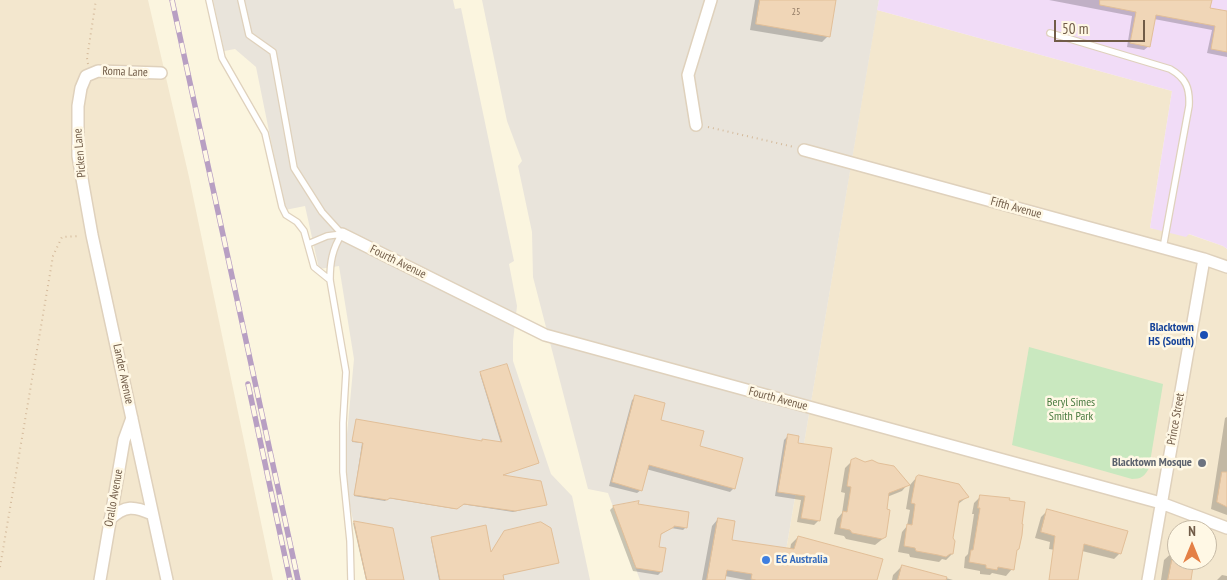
<!DOCTYPE html>
<html>
<head>
<meta charset="utf-8">
<style>
	body { margin:0 }
	#map { position:relative; width:1227px; height:580px; overflow:hidden; background:#fbf5df; font-family:"PT Sans Narrow",sans-serif }
	canvas { display:block }
	.north { position:absolute; left:1167px; top:520px; width:50px; height:50px; box-sizing:border-box; background:#fff8e5; border:1px solid #c6baa6; border-radius:50%; rotate:0deg; font-size:14px; font-weight:700; line-height:20px; text-align:center; color:#715c48 }
	.north::after { content:''; display:block; margin:auto; width:18px; height:22px; background:#e48046; clip-path:polygon(50% 0,100% 100%,50% 72%,0 100%) }
	.scale { position:absolute; left:1054px; top:20px; width:91px; height:22px; box-sizing:border-box; border:2px solid #715c48; border-top:0; padding-left:6px; font-size:15px; line-height:18px; white-space:nowrap; color:#715c48; -webkit-text-stroke:4px #fff8e5; paint-order:stroke }
</style>
</head>
<body>
<div id="map">
<canvas width="1227" height="580"></canvas>
<div class="north">N</div>
<div class="scale">50 m</div>
</div>
<script>
const ctx = document.querySelector('canvas').getContext('2d');
ctx.lineJoin = 'round';
function fill(path, color) { ctx.fillStyle = color; ctx.fill(path, 'evenodd'); }
function trace(path, color, width, dash) { ctx.strokeStyle = color; ctx.lineWidth = width; ctx.lineCap = dash ? 'butt' : 'round'; ctx.setLineDash(dash || []); ctx.stroke(path); }
function write(font, color, halo, rows, align = 'center') {
  ctx.font = font + ' "PT Sans Narrow",sans-serif'; ctx.lineWidth = 5; ctx.setLineDash([]); ctx.textBaseline = 'middle'; ctx.strokeStyle = halo; ctx.fillStyle = color; for (const [text, x, y, turn = 0] of rows) {
    ctx.save(); ctx.translate(x, y); ctx.rotate((+turn || 0) * Math.PI / 180); ctx.textAlign = isNaN(turn) ? turn : align; if (halo) ctx.strokeText(text, 0, 0); ctx.fillText(text, 0, 0); ctx.restore();
  }
}
fill(new Path2D(`
	M0 0H148L189 177 273 580H0Z
	M877 10 1172 91 1150 228 1188 234 1223 246 1227 249V580H781ZM1177 530H1207V560H1177Z`), '#f3e7ce');
fill(new Path2D(`
	M213 0H453L455 9 461 8 514 261 509 264 517 306 513 341V361L551 474 572 496 590 580H366L346 488 347 434 354 359 339 266 319 269 305 206 285 210 256 67 235 49 224 51Z
	M482 0H879L781 580H640L608 493 588 489 533 277 532 232 518 166 522 161 507 121Z`), '#e9e4db');
fill(new Path2D(`
	M879 0H1227V249L1223 246 1189 234 1186 237 1150 228 1172 91 877 10Z`), '#f1dcf7');
fill(new Path2D(`
	M1029 347 1163 384 1149 468C1145 476 1141 479 1132 479L1012 445Z`), '#c9e8bf');
fill(new Path2D(`
	M755 0H835L828 36 822 42 750 30Z
	M1049 0H1210L1209 9 1227 12V57L1207 53 1212 30 1154 19 1149 46 1144 50 1127 47 1132 16Z
	M481 373 538 462 500 476 544 505 513 512 461 504 455 509 388 498 385 501 354 496 362 443 352 442 356 420 481 442 483 440 501 443 480 374Z
	M636 397 660 421 699 447 734 488 730 492 646 469 641 490 637 493 609 486 632 400Z
	M1227 417V515L1211 509 1225 418Z
	M788 436 797 444 819 520 814 525 797 522 801 500 775 496 784 440Z
	M852 461 908 484 902 491 887 497 885 537 875 545 846 539 844 536 834 534 837 519 842 513 845 493 841 492 845 468Z
	M916 478 967 497 957 505 951 539 952 554 946 560 942 559 939 562 910 557 909 554 898 552 902 532 907 526 910 510 906 509 910 485Z
	M981 496 1015 551 1012 569 1006 576 992 573 990 575 980 574V571L964 568 965 557 968 554 974 514H972L974 503Z
	M637 502V505L686 527 683 530 671 528 660 535 658 548 661 572 658 575 633 571 610 510 613 507Z
	M1047 511 1120 553 1114 559 1082 551 1077 580H1062L1067 552 1049 549 1050 542 1035 538 1041 517Z
	M718 519 731 541 790 550 791 544 798 537 876 580H746L725 576 724 580H702L712 526Z
	M353 523 392 529 403 580H366Z
	M432 538 491 554 557 563 502 575 503 580H439L431 539Z
	M1174 551 1177 552V560H1193L1190 580H1161L1164 560Z
	M902 566 953 580H892L893 575Z
	M1222 575 1227 576V580H1217Z`), '#0003');
const building = new Path2D(`
	M760 0H836L830 37 756 24Z
	M1100 0H1212L1210 8 1227 11V52L1211 49 1215 26 1156 15 1150 47 1130 43 1136 12 1100 5Z
	M507 364 539 463 503 475 541 481 547 505 515 511 464 504 457 509 390 498 387 500 354 495 363 443 352 441 356 419 482 441V439L502 442 480 372Z
	M635 395 665 403 661 420 704 431 700 446 743 458 735 489 649 465 642 491 612 482Z
	M788 434 799 436 798 443 832 448 820 521 801 518 805 496 778 492Z
	M856 458 865 462 872 460 878 463 894 466 910 485 889 493 887 509 890 510 886 537 882 539 852 533 850 530 840 528 843 511 847 512 851 487 847 486 851 460Z
	M1222 472H1227V507L1217 502Z
	M919 475 959 484 969 497 959 501 953 538 955 541 953 554H950L946 557 938 555 916 551 915 548 904 546 907 524 912 525 915 504 911 503 916 477Z
	M980 495 1010 498 1009 500 1025 502 1022 524H1023L1022 535 1019 549 1017 550 1014 570 998 567 997 570 986 568V565L969 562 971 550H973L980 508H978Z
	M639 501 638 504 689 512 687 528 674 526V527L661 534 659 547 666 548 662 572 636 568 613 506Z
	M1047 509 1128 531 1121 554 1084 544 1078 580H1049L1055 536 1041 532Z
	M718 518 735 521 732 540 794 549 798 536 883 559 877 580H756L751 579 752 574 727 570 725 580H707Z
	M354 521 393 528 404 580H367Z
	M541 522 551 528 559 563 503 575 504 580H440L431 537 486 525 491 552 504 531Z
	M1172 560H1194L1191 580H1168Z
	M902 565 947 577 946 580H898Z`);
fill(building, '#f0d6b7');
trace(building, '#e2bf98', 1);
const service = new Path2D(`
	M209 0 222 58 265 133 282 207 286 215 297 222 304 231 314 267 330 280
	M241 0 249 35 273 52 294 168 322 212 342 234
	M1050 33 1170 69C1186 78 1190 88 1189 106L1163 248
	M308 244 327 236 342 234C332 249 330 263 330 280L346 372 343 423V472L350 541 351 580`);
const minor = new Path2D(`
	M161 73 98 71 86 76 81 88 78 106V156L92 235 167 580
	M696 125 688 75 711 0
	M804 150 1204 259 1227 267
	M342 234 545 335 1161 503 1227 528
	M110 519C125 505 134 506 152 514
	M100 580 124 440 132 418
	M1148 580 1204 259`);
trace(service, '#dfd1bc', 8);
trace(minor, '#dfd1bc', 14);
trace(new Path2D(`
	M88 64 87 58 96 0
	M708 127 794 147
	M0 567 53 256 62 237 80 236`), '#d4ba9b', 2, [1, 4]);
trace(service, '#fff', 5.5);
trace(minor, '#fff', 11);
const rail = new Path2D(`
	M172 0 298 580
	M248 384 290 580`);
trace(rail, '#b89fc3', 5.5);
trace(rail, '#fff8e5', 4, [11]);
for (const [x, y, r, color] of [
	[1204,335,5,"#1a4fb4"],
	[1202,463,5,"#6b7280"],
	[766,560,5,"#3f7fe0"]
]) { const dot = new Path2D(); dot.arc(x, y, r, 0, 2 * Math.PI); ctx.fillStyle = color; ctx.fill(dot); trace(dot, '#fff8e5', 2); }
write('10px', '#917a64', null, [
	["25",796,12]
]);
write('12px', '#715c48', '#fff8e5', [
	["Roma Lane",125,72,2],
	["Picken Lane",80,153,-95],
	["Fifth Avenue",1016,208,15],
	["Fourth Avenue",398,262,26],
	["Lander Avenue",123,374,78],
	["Fourth Avenue",778,399,15],
	["Prince Street",1176,419,-80],
	["Orallo Avenue",114,498,-80]
]);
write('bold 12px', '#164399', '#fff8e5', [
	["Blacktown",1194,328],
	["HS (South)",1194,342]
], 'right');
write('12px', '#4b7c42', '#fff8e5', [
	["Beryl Simes",1071,403],
	["Smith Park",1071,417]
]);
write('bold 12px', '#5b616d', '#fff8e5', [
	["Blacktown Mosque",1192,463]
], 'right');
write('bold 12px', '#366cbe', '#fff8e5', [
	["EG Australia",776,560]
], 'left');
</script>
</body>
</html>
